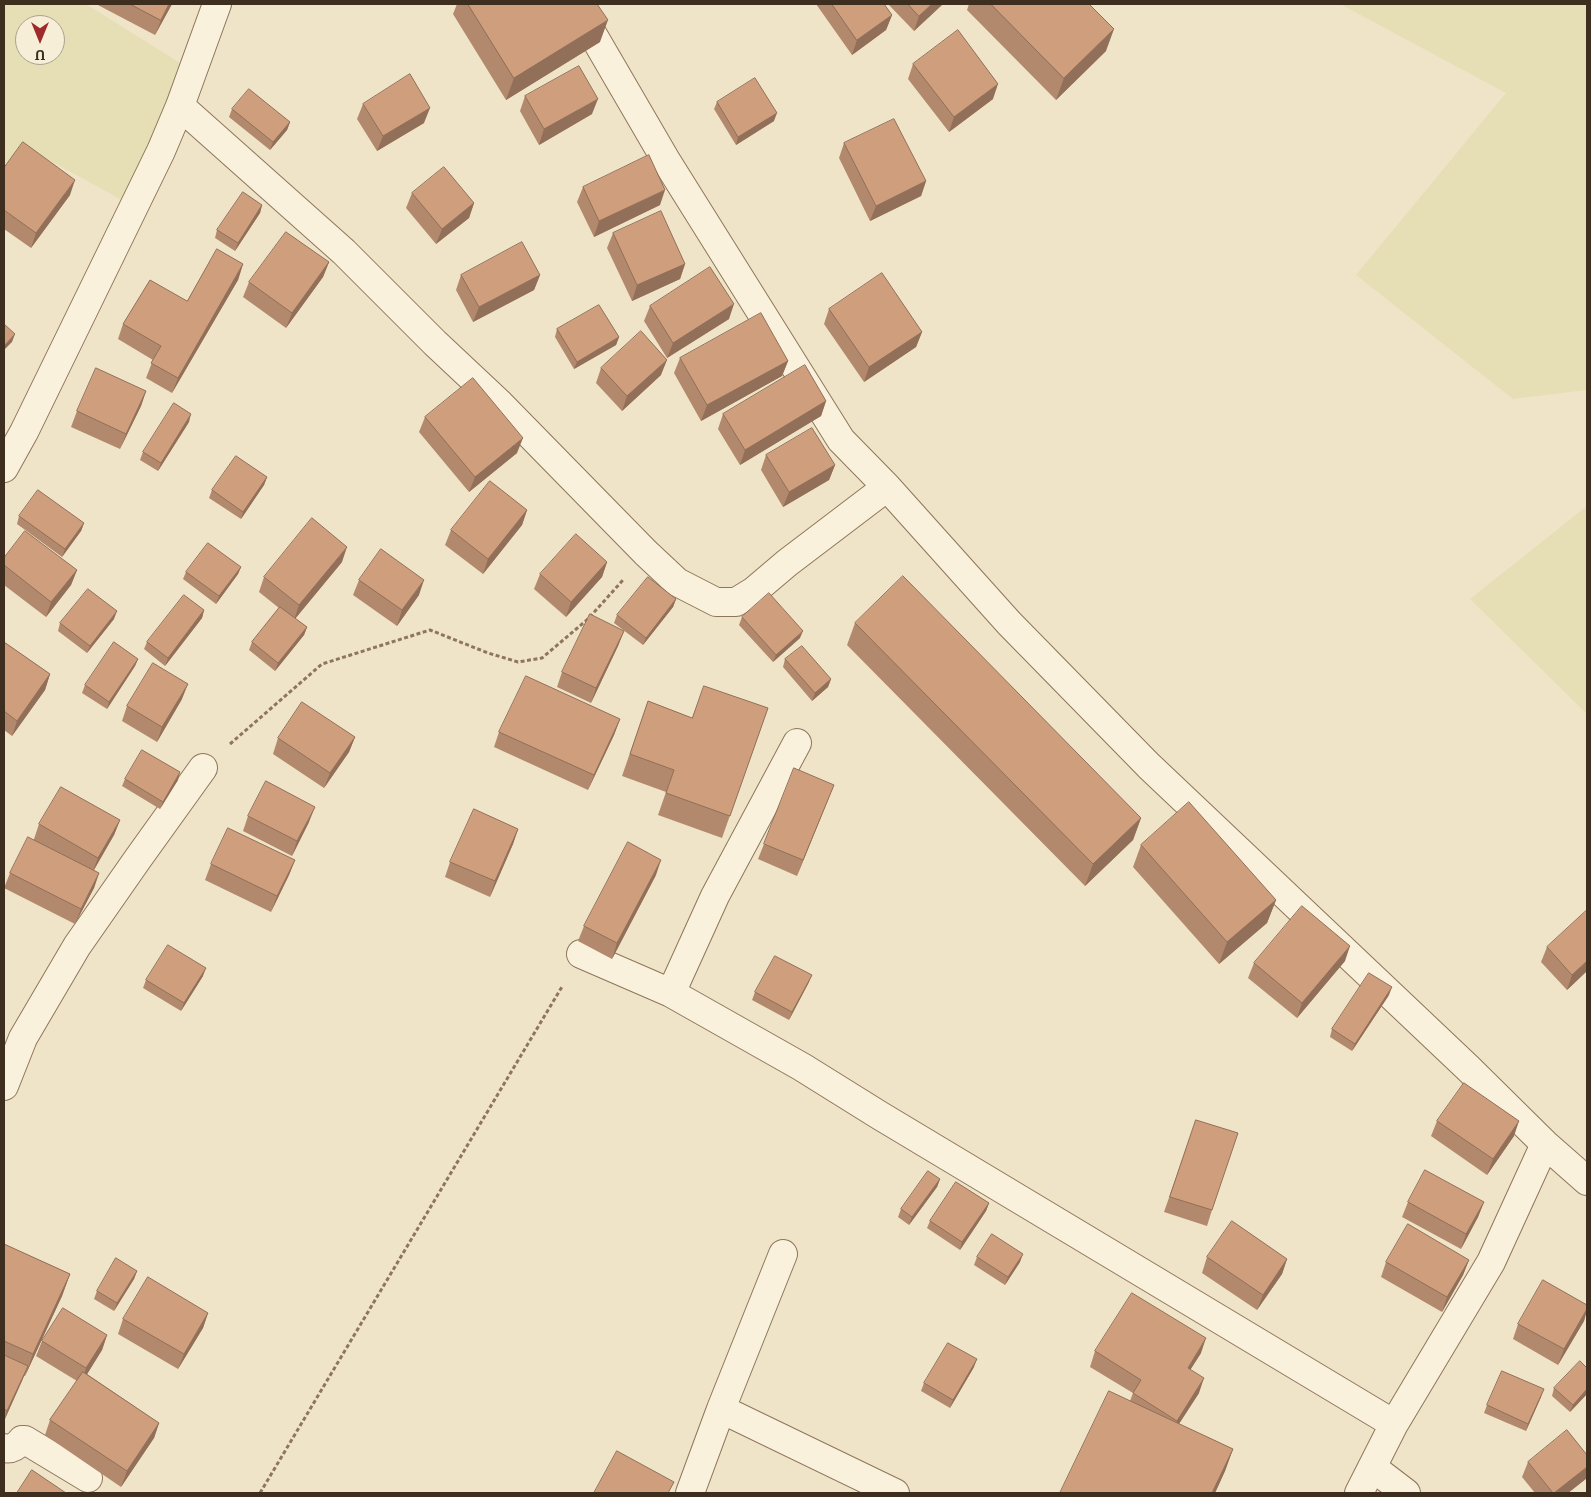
<!DOCTYPE html>
<html>
<head>
<meta charset="utf-8">
<style>
	body { margin:0 }
	#map { position:relative; width:1591px; height:1497px; overflow:hidden; background:#f0e4c8; font-family:Bitter,serif }
	canvas { display:block }
	.frame { position:absolute; inset:0; border:5px solid #3d2e20; pointer-events:none }
	.north { position:absolute; left:15px; top:15px; width:50px; height:50px; box-sizing:border-box; background:#f7eed8; border:1px solid #ada18e; border-radius:50%; rotate:180deg; font-size:14px; font-weight:700; line-height:20px; text-align:center; color:#3d2e20 }
	.north::after { content:''; display:block; margin:auto; width:18px; height:22px; background:#9e2a2b; clip-path:polygon(50% 0,100% 100%,50% 72%,0 100%) }
</style>
</head>
<body>
<div id="map">
<canvas width="1591" height="1497"></canvas>
<div class="frame"></div>
<div class="north">U</div>
</div>
<script>
const ctx = document.querySelector('canvas').getContext('2d');
ctx.lineJoin = 'round';
function fill(path, color) { ctx.fillStyle = color; ctx.fill(path, 'evenodd'); }
function trace(path, color, width, dash) { ctx.strokeStyle = color; ctx.lineWidth = width; ctx.lineCap = dash ? 'butt' : 'round'; ctx.setLineDash(dash || []); ctx.stroke(path); }
fill(new Path2D(`
	M4 4H86L188 68 133 206 34 152 4 194ZM25 25H55V55H25Z
	M1340 4H1587V390L1513 399 1356 275 1506 93Z
	M1587 506V714L1470 599Z`), '#e6deb5');
const minor = new Path2D(`
	M575 4 667 162 841 440 887 487 1009 623 1149 766 1468 1068 1545 1144 1587 1181
	M180 106 344 252 435 343 500 404 646 553 677 582 716 602H736L754 591 787 563 887 487
	M4 468 24 432 161 151 180 106 217 4
	M797 743 715 896 671 993 802 1067 879 1115 1394 1424
	M581 954 671 993
	M4 1086 23 1038 77 946 137 860 203 768
	M721 1409 895 1493
	M4 1448C12 1450 17 1446 22 1440H25L88 1478
	M1372 1467 1406 1493
	M690 1493 721 1409 783 1254
	M1359 1493 1394 1424 1491 1262 1545 1144`);
trace(minor, '#8d765c', 30);
trace(new Path2D(`
	M230 744 322 664 430 630 488 653 518 662 542 658 588 619 623 580
	M260 1493 563 985`), '#8d765c', 3, [4, 2.5]);
trace(minor, '#faf1dc', 28);
fill(new Path2D(`
	M96 4H172L155 35Z
	M457 4H597L600 42 506 100 453 14Z
	M816 4H884L892 15 886 30 852 55Z
	M888 4H943L914 31Z
	M969 4H1089L1106 51 1056 100 967 10Z
	M913 64 993 99 949 132 908 79Z
	M525 96 592 114 539 145 520 111Z
	M717 102 774 121 736 145 714 109Z
	M363 104 424 123 377 151 357 119Z
	M232 109 290 122 287 130 270 150 229 117Z
	M844 143 926 181 921 196 870 221 839 158Z
	M4 168 70 195 31 248 4 229Z
	M583 187 660 205 594 237 577 202Z
	M412 193 474 203 469 218 436 244 406 208Z
	M262 205 260 213 235 251 215 238 217 230Z
	M613 233 685 264 680 279 632 301 607 248Z
	M329 262 323 277 286 328 243 297 249 282Z
	M243 264 238 280 172 393 146 378 153 360 118 339 123 324 187 301Z
	M461 275H540L534 290 473 322 456 290Z
	M650 306 729 319 667 358 644 321Z
	M829 309 922 332 916 347 864 382 824 324Z
	M557 329 619 337 616 345 574 369 555 337Z
	M680 358 788 361 782 376 701 421 674 373Z
	M601 368 661 375 622 411 596 383Z
	M146 391 141 406 120 449 71 427 77 411Z
	M826 401 821 416 740 465 718 429 723 414Z
	M425 417 517 453 469 492 419 432Z
	M189 422 158 471 140 460 143 452Z
	M766 455 835 465 829 480 783 507 761 470Z
	M267 477 264 485 241 519 209 498 212 490Z
	M527 510 522 525 483 574 445 545 451 530Z
	M19 516 84 523 81 531 62 557 17 524Z
	M4 558 77 570 71 585 46 617 4 585Z
	M342 562 295 619 307 627 304 635 275 671 249 650 252 642 279 608 259 592 264 577Z
	M607 562 602 577 566 617 534 589 540 574Z
	M241 567 238 574 216 604 183 579 186 572Z
	M359 580 419 595 397 626 353 595Z
	M676 599 673 607 643 645 614 623 617 615Z
	M204 610 202 618 165 666 144 649 147 642Z
	M742 617 800 638 773 662 739 625Z
	M114 619 87 653 58 631 60 623Z
	M855 623 1141 818 1133 840 1085 886 847 645Z
	M624 631 618 646 591 703 557 687 562 672Z
	M4 642 50 674 45 690 12 736 4 730Z
	M138 659 135 666 107 709 82 693 85 685Z
	M785 659 831 679 828 687 812 701 783 667Z
	M182 699 157 742 122 721 127 706Z
	M648 701 692 718 768 708 722 838 658 815 666 792 622 776Z
	M620 719 614 735 588 790 494 747 499 732Z
	M355 737 349 752 324 788 273 754 278 738Z
	M125 779 178 780 160 809 122 786Z
	M834 785 797 876 758 859 764 844Z
	M248 816 309 822 292 856 243 831Z
	M120 820 114 835 94 870 99 873 94 888 75 924 4 888 10 873 34 839 39 824Z
	M518 829 513 844 490 897 445 877 450 862Z
	M1141 845 1276 900 1267 923 1219 964 1133 867Z
	M295 860 289 875 271 912 205 880 211 864Z
	M656 875 612 959 578 941 584 926Z
	M1547 947 1587 971 1567 990 1541 962Z
	M1345 961 1297 1018 1248 978 1254 963Z
	M203 976 181 1011 143 988 146 980Z
	M809 982 789 1020 752 1000 755 992Z
	M1389 995 1352 1051 1330 1037 1332 1029Z
	M1196 1120 1212 1210 1207 1226 1164 1212Z
	M1437 1121 1514 1136 1487 1175 1431 1136Z
	M940 1179 937 1187 909 1225 898 1217 901 1209Z
	M1408 1202H1484L1478 1217 1461 1249 1402 1217Z
	M989 1203 986 1211 960 1250 927 1228 930 1221Z
	M4 1244 70 1274 62 1296 25 1376H24L4 1421Z
	M977 1257 1020 1262 1005 1285 974 1265Z
	M1207 1257 1287 1259 1282 1274 1257 1310 1202 1273Z
	M1469 1260 1463 1275 1442 1312 1381 1277 1386 1262Z
	M137 1271 134 1279 114 1311 94 1299 97 1291Z
	M1587 1305V1311L1584 1321 1558 1365 1513 1339 1518 1324Z
	M208 1313 203 1328 178 1369 118 1334 123 1319Z
	M107 1335 102 1350 87 1374 159 1423 154 1438 121 1487 45 1435 50 1420 77 1381 36 1356 42 1341Z
	M1095 1351 1201 1353 1190 1370 1199 1393 1179 1424 1233 1449 1225 1471 1215 1493H1060L1130 1401 1133 1393 1090 1367Z
	M974 1367 950 1408 921 1391 924 1383Z
	M1587 1368V1394L1570 1412 1552 1396 1554 1388Z
	M1541 1397 1526 1431 1484 1413 1487 1405Z
	M1528 1462 1587 1478 1568 1493H1535L1522 1477Z`), '#b2896c');
fill(new Path2D(`
	M169 4H172L155 35 161 20Z
	M932 4H943L914 31 919 16Z
	M892 15 886 30 852 55 857 40Z
	M608 20 600 42 506 100 514 78Z
	M1114 29 1106 51 1056 100 1064 78Z
	M998 84 993 99 949 132 954 117Z
	M598 99 592 114 539 145 544 129Z
	M430 108 424 123 377 151 383 136Z
	M777 113 774 121 736 145 738 137Z
	M290 122 287 130 270 150 273 142Z
	M75 180 70 195 31 248 36 233Z
	M926 181 921 196 870 221 876 206Z
	M665 190 660 205 594 237 599 221Z
	M474 203 469 218 436 244 442 229Z
	M262 205 260 213 235 251 238 243Z
	M329 262 323 277 286 328 292 313Z
	M243 264 238 280 172 393 178 378Z
	M685 264 680 279 632 301 637 285Z
	M540 275 534 290 473 322 479 307Z
	M734 304 729 319 667 358 673 343Z
	M922 332 916 347 864 382 869 367Z
	M15 334 12 342 4 350V346Z
	M619 337 616 345 574 369 577 362Z
	M667 360 661 375 622 411 627 396Z
	M788 361 782 376 701 421 707 405Z
	M146 391 141 406 120 449 126 434Z
	M826 401 821 416 740 465 745 450Z
	M191 414 189 422 158 471 161 463Z
	M523 438 517 453 469 492 475 477Z
	M835 465 829 480 783 507 789 492Z
	M267 477 264 485 241 519 243 512Z
	M527 510 522 525 483 574 488 559Z
	M84 523 81 531 62 557 65 549Z
	M347 547 342 562 294 620 299 605Z
	M607 562 602 577 566 617 571 602Z
	M241 567 238 574 216 604 219 596Z
	M77 570 71 585 46 617 51 602Z
	M424 580 419 595 397 626 402 610Z
	M676 599 673 607 643 645 646 638Z
	M204 610 202 618 165 666 168 658Z
	M117 611 114 619 87 653 90 646Z
	M307 627 304 635 275 671 278 663Z
	M624 631 618 646 591 703 596 688Z
	M803 631 800 638 773 662 776 655Z
	M138 659 135 666 107 709 109 702Z
	M50 674 45 690 12 736 17 721Z
	M831 679 828 687 812 701 815 693Z
	M188 684 182 699 157 742 162 727Z
	M620 719 614 735 588 790 594 775Z
	M355 737 349 752 324 788 330 773Z
	M180 772 178 780 160 809 163 802Z
	M834 785 828 800 797 876 803 860Z
	M315 807 309 822 292 856 297 841Z
	M1141 818 1133 840 1085 886 1093 864Z
	M120 820 114 835 92 873 98 858Z
	M518 829 513 844 490 897 495 881Z
	M295 860 289 875 271 912 277 896Z
	M661 860 656 875 612 959 617 943Z
	M99 873 94 888 75 924 81 909Z
	M1276 900 1267 923 1219 964 1227 942Z
	M1350 946 1345 961 1297 1018 1302 1003Z
	M1587 961V971L1567 990 1572 975Z
	M206 968 203 976 181 1011 184 1003Z
	M812 975 809 982 789 1020 792 1012Z
	M1392 987 1389 995 1352 1051 1355 1044Z
	M1519 1121 1514 1136 1487 1175 1493 1159Z
	M940 1179 937 1187 909 1225 912 1217Z
	M1484 1202 1478 1217 1461 1249 1466 1234Z
	M989 1203 986 1211 960 1250 962 1242Z
	M1023 1254 1020 1262 1005 1285 1008 1277Z
	M1287 1259 1282 1274 1257 1310 1263 1295Z
	M1469 1260 1463 1275 1442 1312 1447 1297Z
	M137 1271 134 1279 114 1311 117 1303Z
	M70 1274 62 1296 25 1376 33 1354Z
	M1587 1309 1584 1321 1558 1365 1564 1349Z
	M208 1313 203 1328 178 1369 184 1354Z
	M107 1335 102 1350 81 1384 86 1368Z
	M1206 1338 1201 1353 1182 1383 1188 1368Z
	M977 1359 974 1367 950 1408 953 1400Z
	M28 1366 22 1381 4 1421 7 1411Z
	M1204 1378 1199 1393 1171 1436 1177 1421Z
	M1544 1389 1541 1397 1526 1431 1528 1424Z
	M1587 1389V1394L1570 1412 1573 1405Z
	M159 1423 154 1438 121 1487 127 1471Z
	M1233 1449 1225 1471 1215 1493H1212Z
	M1587 1467V1478L1568 1493H1554Z`), '#916f58');
const building = new Path2D(`
	M130 4H169L161 20Z
	M468 4H597L608 20 514 78Z
	M832 4H884L892 15 857 40Z
	M908 4H932L919 16Z
	M991 4H1089L1114 29 1064 78Z
	M958 30 998 84 954 117 913 64Z
	M579 66 598 99 544 129 525 96Z
	M410 74 430 108 383 136 363 104Z
	M755 78 777 113 738 137 717 102Z
	M249 89 290 122 273 142 232 109Z
	M894 119 926 181 876 206 844 143Z
	M23 142 75 180 36 233 4 210V168Z
	M649 155 665 190 599 221 583 187Z
	M444 167 474 203 442 229 412 193Z
	M243 192 262 205 238 243 217 230Z
	M661 211 685 264 637 285 613 233Z
	M286 232 329 262 292 313 249 282Z
	M522 242 540 275 479 307 461 275Z
	M217 249 243 264 178 378 151 363 161 346 123 324 150 280 187 301Z
	M710 267 734 304 673 343 650 306Z
	M882 273 922 332 869 367 829 309Z
	M599 305 619 337 577 362 557 329Z
	M761 313 788 361 707 405 680 358Z
	M4 324 15 334 4 346Z
	M641 331 667 360 627 396 601 368Z
	M805 365 826 401 745 450 723 414Z
	M96 368 146 391 126 434 77 411Z
	M473 378 523 438 475 477 425 417Z
	M174 403 191 414 161 463 143 452Z
	M812 428 835 465 789 492 766 455Z
	M236 456 267 477 243 512 212 490Z
	M490 481 527 510 488 559 451 530Z
	M38 490 84 523 65 549 19 516Z
	M312 518 347 547 299 605 264 577Z
	M25 531 77 570 51 602 4 565V558Z
	M576 534 607 562 571 602 540 574Z
	M208 543 241 567 219 596 186 572Z
	M381 549 424 580 402 610 359 580Z
	M903 576 1141 818 1093 864 855 623Z
	M648 577 676 599 646 638 617 615Z
	M88 589 117 611 90 646 60 623Z
	M769 593 803 631 776 655 742 617Z
	M184 595 204 610 168 658 147 642Z
	M280 607 307 627 278 663 252 642Z
	M590 614 624 631 596 688 562 672Z
	M4 642 50 674 17 721 4 711Z
	M114 642 138 659 109 702 85 685Z
	M802 646 831 679 815 693 785 659Z
	M153 663 188 684 162 727 127 706Z
	M526 676 620 719 594 775 499 732Z
	M704 686 768 708 730 816 666 793 674 770 630 754 648 701 692 718Z
	M302 702 355 737 330 773 278 738Z
	M142 750 180 772 163 802 125 779Z
	M794 768 834 785 803 860 764 844Z
	M266 781 315 807 297 841 248 816Z
	M61 787 120 820 98 858 39 824Z
	M1189 802 1276 900 1227 942 1141 845Z
	M474 809 518 829 495 881 450 862Z
	M228 828 295 860 277 896 211 864Z
	M28 837 99 873 81 909 10 873Z
	M628 842 661 860 617 943 584 926Z
	M1302 906 1350 946 1302 1003 1254 963Z
	M1587 910V961L1572 975 1547 947Z
	M168 945 206 968 184 1003 146 980Z
	M775 956 812 975 792 1012 755 992Z
	M1369 973 1392 987 1355 1044 1332 1029Z
	M1464 1083 1519 1121 1493 1159 1437 1121Z
	M1196 1120 1238 1133 1212 1210 1170 1197Z
	M1425 1170 1484 1202 1466 1234 1408 1202Z
	M928 1171 940 1179 912 1217 901 1209Z
	M956 1182 989 1203 962 1242 930 1221Z
	M1232 1221 1287 1259 1263 1295 1207 1257Z
	M1408 1224 1469 1260 1447 1297 1386 1262Z
	M992 1234 1023 1254 1008 1277 977 1257Z
	M4 1244 70 1274 33 1354 4 1341Z
	M116 1258 137 1271 117 1303 97 1291Z
	M148 1277 208 1313 184 1354 123 1319Z
	M1543 1280 1587 1305V1309L1564 1349 1518 1324Z
	M1132 1293 1206 1338 1188 1368 1204 1378 1177 1421 1133 1393 1141 1380 1095 1351Z
	M63 1308 107 1335 86 1368 42 1341Z
	M948 1343 977 1359 953 1400 924 1383Z
	M4 1355 28 1366 7 1411 4 1409Z
	M1580 1361 1587 1368V1389L1573 1405 1554 1388Z
	M1502 1371 1544 1389 1528 1424 1487 1405Z
	M83 1372 159 1423 127 1471 50 1420Z
	M1109 1391 1233 1449 1212 1493H1060Z
	M1567 1430 1587 1455V1467L1554 1493H1553L1528 1462Z
	M617 1451 674 1482 668 1493H594Z
	M32 1470 66 1493H17Z`);
fill(building, '#cf9f7d');
trace(building, '#916f58', 1);
</script>
</body>
</html>
